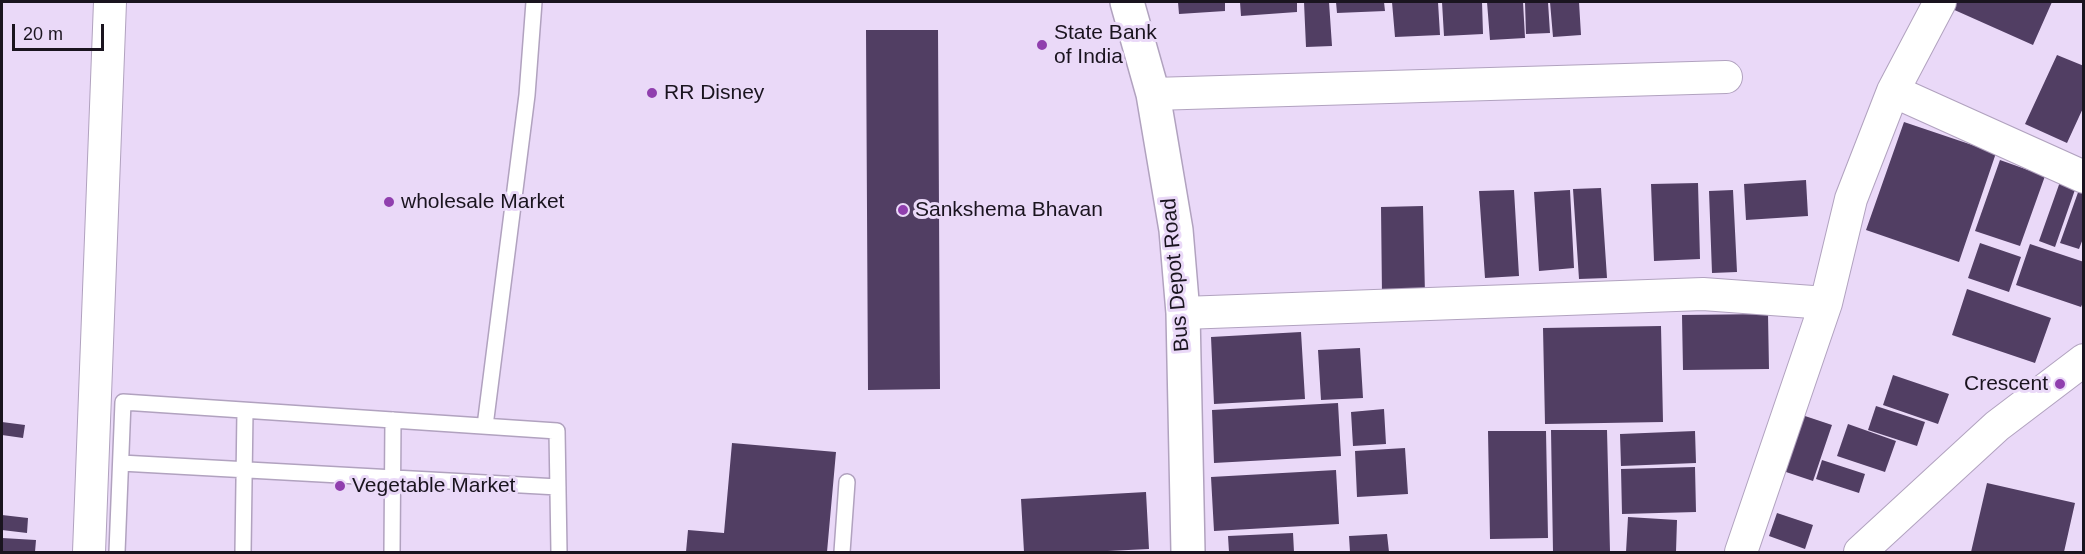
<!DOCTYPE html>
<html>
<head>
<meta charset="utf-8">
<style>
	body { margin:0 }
	#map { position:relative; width:2085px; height:554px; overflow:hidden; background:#ead9f8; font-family:Arial,sans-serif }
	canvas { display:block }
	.frame { position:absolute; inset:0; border:3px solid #1a141f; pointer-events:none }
	.scale { position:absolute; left:12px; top:24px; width:92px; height:27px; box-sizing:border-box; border:3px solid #1a141f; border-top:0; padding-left:8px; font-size:18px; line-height:21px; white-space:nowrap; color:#1a141f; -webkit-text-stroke:4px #ead9f8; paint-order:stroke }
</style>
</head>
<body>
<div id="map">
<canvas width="2085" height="554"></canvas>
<div class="frame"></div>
<div class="scale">20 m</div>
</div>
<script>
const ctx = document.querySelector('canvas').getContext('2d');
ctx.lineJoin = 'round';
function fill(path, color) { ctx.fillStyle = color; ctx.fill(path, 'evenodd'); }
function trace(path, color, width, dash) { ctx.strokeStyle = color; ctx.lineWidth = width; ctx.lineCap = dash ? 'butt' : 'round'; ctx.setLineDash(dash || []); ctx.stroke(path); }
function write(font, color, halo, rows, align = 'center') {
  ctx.font = font + ' Arial,sans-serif'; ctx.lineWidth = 6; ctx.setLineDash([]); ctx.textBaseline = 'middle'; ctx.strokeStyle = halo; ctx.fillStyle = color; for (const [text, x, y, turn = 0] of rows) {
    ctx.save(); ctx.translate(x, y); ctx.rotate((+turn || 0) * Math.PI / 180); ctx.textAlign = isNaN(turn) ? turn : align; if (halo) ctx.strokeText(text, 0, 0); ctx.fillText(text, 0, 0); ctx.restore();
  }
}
fill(new Path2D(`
	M1178 2H1225V11L1179 14Z
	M1240 2H1297V12L1241 16Z
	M1304 2H1329L1332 46 1306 47Z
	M1336 2H1384L1385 11 1337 13Z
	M1392 2H1438L1440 35 1395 37Z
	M1442 2H1482L1483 34 1444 36Z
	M1487 2H1523L1525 38 1490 40Z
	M1525 2H1548L1550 33 1526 34Z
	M1550 2H1579L1581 35 1553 37Z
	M1953 2H2052L2033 45 1950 8Z
	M866 30H938L940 389 868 390Z
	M2057 55 2084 66V106L2067 143 2025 124Z
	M1904 122 1996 153 1959 262 1866 230Z
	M2000 160 2045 176 2020 246 1975 231Z
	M2061 179 2077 184 2055 247 2039 241Z
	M1806 180 1808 216 1746 220 1744 184Z
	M1698 183 1700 259 1654 261 1651 184Z
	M2081 184 2084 185V236L2079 249 2060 243Z
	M1601 188 1607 278 1579 279 1573 189Z
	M1514 190 1519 276 1485 278 1479 191Z
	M1570 190 1574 268 1539 271 1534 192Z
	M1733 190 1737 272 1712 273 1709 191Z
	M1423 206 1425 295 1382 296 1381 207Z
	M1980 243 2021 257 2009 292 1968 278Z
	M2030 244 2084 262V300L2081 307 2016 285Z
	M1967 289 2051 318 2035 363 1952 335Z
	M1768 314 1769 369 1683 370 1682 315Z
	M1661 326 1663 422 1545 424 1543 328Z
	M1301 332 1305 399 1214 404 1211 337Z
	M1360 348 1363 398 1321 400 1318 350Z
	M1893 375 1949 394 1938 424 1883 405Z
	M1338 403 1341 456 1214 463 1212 410Z
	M1876 406 1925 422 1917 446 1868 430Z
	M1384 409 1386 444 1353 446 1351 412Z
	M1793 412 1832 425 1813 481 1774 468Z
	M2 422 25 425 23 438 2 435Z
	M1848 424 1896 441 1885 472 1837 456Z
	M1551 430H1607L1610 551 1553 552Z
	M1488 431H1546L1548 538 1490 539Z
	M1695 431 1696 463 1621 466 1620 434Z
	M732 443 836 452 827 552H686L688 530 724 533Z
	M1405 448 1408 494 1357 497 1355 451Z
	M1822 460 1865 474 1859 493 1816 479Z
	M1695 467 1696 512 1622 514 1621 469Z
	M1336 470 1339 524 1214 531 1211 477Z
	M1987 483 2075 503 2064 552H1971Z
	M1146 492 1149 549 1087 552H1024L1021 499Z
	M1777 513 1813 525 1805 549 1769 536Z
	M2 515 28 518 27 533 2 530Z
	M1628 517 1677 520 1676 552H1626Z
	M1293 533 1294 552H1229L1228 536Z
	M1387 534 1389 552H1350L1349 536Z
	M2 538 36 540 35 552H2Z`), '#513e63');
const service = new Path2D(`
	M485 426 527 95 534 2
	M121 463 558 487
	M117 552 123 402 557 431 559 552
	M243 552 245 411
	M392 552 393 420
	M842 552 847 482`);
const minor = new Path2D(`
	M1893 91 2084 177
	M1153 94 1726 77
	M1183 313 1703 294 1826 303
	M89 552 110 2
	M1741 552 1826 303 1851 199 1893 91 1940 2
	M1860 552 1997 426 2084 360`);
const tertiary = new Path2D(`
	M1127 2 1153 94 1176 230 1183 313 1188 552`);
trace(service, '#b1a2bf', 18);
trace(minor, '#b1a2bf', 34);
trace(tertiary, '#b1a2bf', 36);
trace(service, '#fff', 15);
trace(minor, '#fff', 32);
trace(tertiary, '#fff', 33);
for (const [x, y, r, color] of [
	[1042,45,6,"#903fae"],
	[652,93,6,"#903fae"],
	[389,202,6,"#903fae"],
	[903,210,6,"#903fae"],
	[2060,384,6,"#903fae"],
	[340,486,6,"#903fae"]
]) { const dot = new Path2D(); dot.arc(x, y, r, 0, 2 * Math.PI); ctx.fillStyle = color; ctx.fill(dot); trace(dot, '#ead9f8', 2); }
write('21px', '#1a141f', '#ead9f8', [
	["State Bank",1054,33],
	["of India",1054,57],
	["RR Disney",664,93],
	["wholesale Market",401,202],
	["Sankshema Bhavan",915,210],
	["Crescent",2048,384,"right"],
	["Vegetable Market",352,486]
], 'left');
write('21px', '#1a141f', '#ead9f8', [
	["Bus Depot Road",1176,275,-95]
]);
</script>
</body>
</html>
